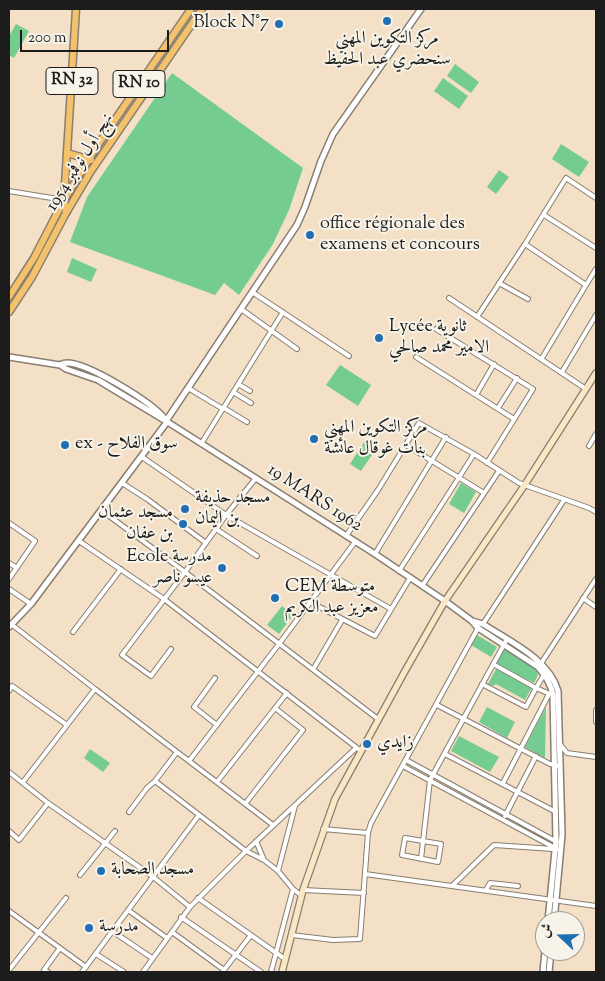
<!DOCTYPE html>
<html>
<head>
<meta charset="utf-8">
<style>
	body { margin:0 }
	#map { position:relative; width:605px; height:981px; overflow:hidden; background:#f3e0c6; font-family:"Sorts Mill Goudy",Amiri,serif }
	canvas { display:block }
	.frame { position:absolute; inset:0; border:10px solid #1c1c1c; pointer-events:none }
	.north { position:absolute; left:535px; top:911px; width:50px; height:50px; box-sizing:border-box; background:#f7f3e8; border:1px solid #9f9d96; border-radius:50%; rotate:291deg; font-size:14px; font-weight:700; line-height:20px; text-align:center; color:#1c1c1c }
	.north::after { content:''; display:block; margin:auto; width:18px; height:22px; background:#1f6fb2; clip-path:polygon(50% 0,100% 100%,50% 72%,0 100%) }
	.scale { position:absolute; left:20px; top:30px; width:149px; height:22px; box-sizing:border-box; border:2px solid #1c1c1c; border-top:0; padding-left:6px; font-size:15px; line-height:18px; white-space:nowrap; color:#1c1c1c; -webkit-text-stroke:4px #f7f3e8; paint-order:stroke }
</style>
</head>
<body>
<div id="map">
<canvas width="605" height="981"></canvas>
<div class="frame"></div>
<div class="north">ش</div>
<div class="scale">200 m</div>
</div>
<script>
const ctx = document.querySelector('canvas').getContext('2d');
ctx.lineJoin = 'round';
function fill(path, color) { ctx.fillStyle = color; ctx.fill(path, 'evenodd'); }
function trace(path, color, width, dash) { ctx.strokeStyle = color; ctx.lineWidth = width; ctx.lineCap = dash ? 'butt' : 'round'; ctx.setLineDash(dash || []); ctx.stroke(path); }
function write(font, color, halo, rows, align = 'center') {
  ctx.font = font + ' "Sorts Mill Goudy",Amiri,serif'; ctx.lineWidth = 4; ctx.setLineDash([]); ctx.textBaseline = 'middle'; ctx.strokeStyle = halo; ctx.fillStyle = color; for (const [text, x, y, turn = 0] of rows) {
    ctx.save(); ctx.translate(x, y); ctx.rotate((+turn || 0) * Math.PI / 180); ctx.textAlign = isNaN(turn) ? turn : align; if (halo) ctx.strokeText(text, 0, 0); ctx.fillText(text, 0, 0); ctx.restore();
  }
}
fill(new Path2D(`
	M16 24 29 31 14 58 9 55V36Z
	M455 64 479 82 471 93 447 76Z
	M172 73 303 168 289 210 273 244 239 295 224 283 215 295 70 242 87 197Z
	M443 78 468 96 459 109 434 91Z
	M561 144 589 162 579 177 552 159Z
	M499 170 509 177 496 194 487 187Z
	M72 258 97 269 91 282 67 272Z
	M340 365 371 385 358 406 326 385Z
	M366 439 378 446 361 471 350 464Z
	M461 483 476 492 464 513 449 504Z
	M282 606 293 615 279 634 267 625Z
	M477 635 497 647 491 657 471 645Z
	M503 647 536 669 538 675 534 683 494 663Z
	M496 669 532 687 525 700 496 684 493 686 488 684Z
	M487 707 515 722 507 738 479 722Z
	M546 707 545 758 525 747Z
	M459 736 499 757 490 772 451 751Z
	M90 749 110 763 103 772 84 758Z`), '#75cc91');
const minor = new Path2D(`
	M9 191 64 200
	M544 215 596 248
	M525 244 566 178 596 198
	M499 283 528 299
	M586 285 596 269
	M252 292 349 356
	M449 298 586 389
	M241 309 297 349
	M477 317 525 244 586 285 542 358
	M436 329 533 389 487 463
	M416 357 514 419
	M562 372 596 315
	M238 384 250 391
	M188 388 223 409
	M233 392 251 403
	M476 395 494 364
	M224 408 247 422
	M498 408 517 378
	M201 444 283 312
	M406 445 484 493
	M589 446 596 434
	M142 457 226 515 391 609
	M256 478 226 515 185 572 378 719
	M122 483 147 499 206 543
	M101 510 185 572 122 655 151 676 171 649
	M9 523 35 541 9 579
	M216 529 257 556
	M346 536 378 490 419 423 474 454 519 483 589 508 596 512
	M79 541 164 599 361 751
	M375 554 446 437
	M9 563 17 568
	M399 571 474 454
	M422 586 499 471
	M9 589 31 604
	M583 598 596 607
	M310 602 375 636 410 578
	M11 624 95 689
	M483 624 564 500
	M73 632 121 569
	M493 664 536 688 545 673
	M540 665 596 579
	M314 668 342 620
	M215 678 194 707 217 725
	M482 684 526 707 536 688 550 694
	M9 691 12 686 67 725
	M437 705 550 764 559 766
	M596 710V722
	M559 743 567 753 596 757
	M445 754 556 812
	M406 760 557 842
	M189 761 177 752 155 781 246 851 264 860
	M403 766 557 849
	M9 772 48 803 152 876 190 907
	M23 782 95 689 177 752
	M217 782 287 693
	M503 783 549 694
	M245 804 303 730 275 708
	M129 812 147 788 155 781
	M505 816 536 756
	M273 825 189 761 279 644 355 542
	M323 829 368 833
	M9 831 19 840 48 803
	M405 838 441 844 438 862 402 855Z
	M256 841 264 860 278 871 293 889 302 896
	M421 859 430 780 507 639
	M278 871 295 806
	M365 874 596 906
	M80 875 115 831
	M453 885 494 845 553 849
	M303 890 364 893
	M486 890 490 883 518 886
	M198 898 285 959
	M128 910 167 938
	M9 911 86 967
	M181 917 261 972
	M112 931 152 958
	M172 932 224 970
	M292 935 333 940 360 939 368 833 371 823 478 628
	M96 954 124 972
	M9 970 66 898
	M224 970 251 935
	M48 972 44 970 60 948
	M82 972 199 815
	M143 972 190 907 246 851 356 748
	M271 972 293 889`);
const tertiary = new Path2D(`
	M9 357 60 365C62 364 65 363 67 363 88 363 152 402 165 419
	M60 365 66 369 98 380 166 421 375 554 445 601 472 621 478 628 538 667C546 676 551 684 553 695L556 841 548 921
	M166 421 297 225 305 207 321 161 333 134 421 9
	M472 621 483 624C509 641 549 659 558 691L562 835 554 921
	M9 627 31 604 167 422
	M543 972 545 951
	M549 972 551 951`);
const secondary = new Path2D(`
	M282 972 303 890 335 799 405 671 445 601 524 486 596 373`);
const primary = new Path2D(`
	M66 213 64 200 76 9`);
const trunk = new Path2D(`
	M67 153 91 160
	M9 297 34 258 64 200 95 149 191 9
	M9 312 32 277 66 213 91 171 202 9`);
trace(minor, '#887e71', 6);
trace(tertiary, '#887e71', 8);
trace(secondary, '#887e71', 8);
trace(primary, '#887e71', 9);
trace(trunk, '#887e71', 9);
trace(minor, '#fff', 4);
trace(tertiary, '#fff', 5);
trace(secondary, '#fae7c3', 5.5);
trace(primary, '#f3c26a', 6);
trace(trunk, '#f3c26a', 6);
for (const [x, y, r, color] of [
	[387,21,5,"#1f6fb2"],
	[279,24,5,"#1f6fb2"],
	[310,235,5,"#1f6fb2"],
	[379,338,5,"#1f6fb2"],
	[314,439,5,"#1f6fb2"],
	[65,445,5,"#1f6fb2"],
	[185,509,5,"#1f6fb2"],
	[183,524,5,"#1f6fb2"],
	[222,568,5,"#1f6fb2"],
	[275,598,5,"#1f6fb2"],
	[367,744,5,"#1f6fb2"],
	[101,871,5,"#1f6fb2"],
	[89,928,5,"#1f6fb2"]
]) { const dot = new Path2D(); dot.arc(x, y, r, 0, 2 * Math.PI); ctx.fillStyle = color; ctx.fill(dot); trace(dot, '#f7f3e8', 2); }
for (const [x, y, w] of [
	[72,81,52],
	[139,84,52]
]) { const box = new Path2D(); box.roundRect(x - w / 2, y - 13.5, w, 27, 4); ctx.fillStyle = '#f7f3e8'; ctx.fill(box); trace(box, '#1c1c1c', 1); }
write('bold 16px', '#1c1c1c', null, [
	["RN 32",72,81],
	["RN 10",139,84]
]);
write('18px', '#1c1c1c', '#f7f3e8', [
	["Block N°7",269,24,"right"],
	["مركز التكوين المهني",387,40,"center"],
	["سنحضري عبد الحفيظ",387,61,"center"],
	["office régionale des",320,225],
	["examens et concours",320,246],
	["Lycée ثانوية",389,328],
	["الامير محمد صالحي",389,349],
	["مركز التكوين المهني",324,429],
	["بنات غوقال عائشة",324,450],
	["ex - سوق الفلاح",75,445],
	["مسجد حذيفة",195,499],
	["بن اليمان",195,520],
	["مسجد عثمان",173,514,"right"],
	["بن عفان",173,535,"right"],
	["Ecole مدرسة",212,558,"right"],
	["عيسو ناصر",212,579,"right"],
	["CEM متوسطة",285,588],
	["معزيز عبد الكريم",285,609],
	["زايدي",377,744],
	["مسجد الصحابة",111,871],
	["مدرسة",99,928]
], 'left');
write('18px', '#1c1c1c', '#f7f3e8', [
	["نهج أول نوفمبر 1954",81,163,-58],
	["19 MARS 1962",314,499,33]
]);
</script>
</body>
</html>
